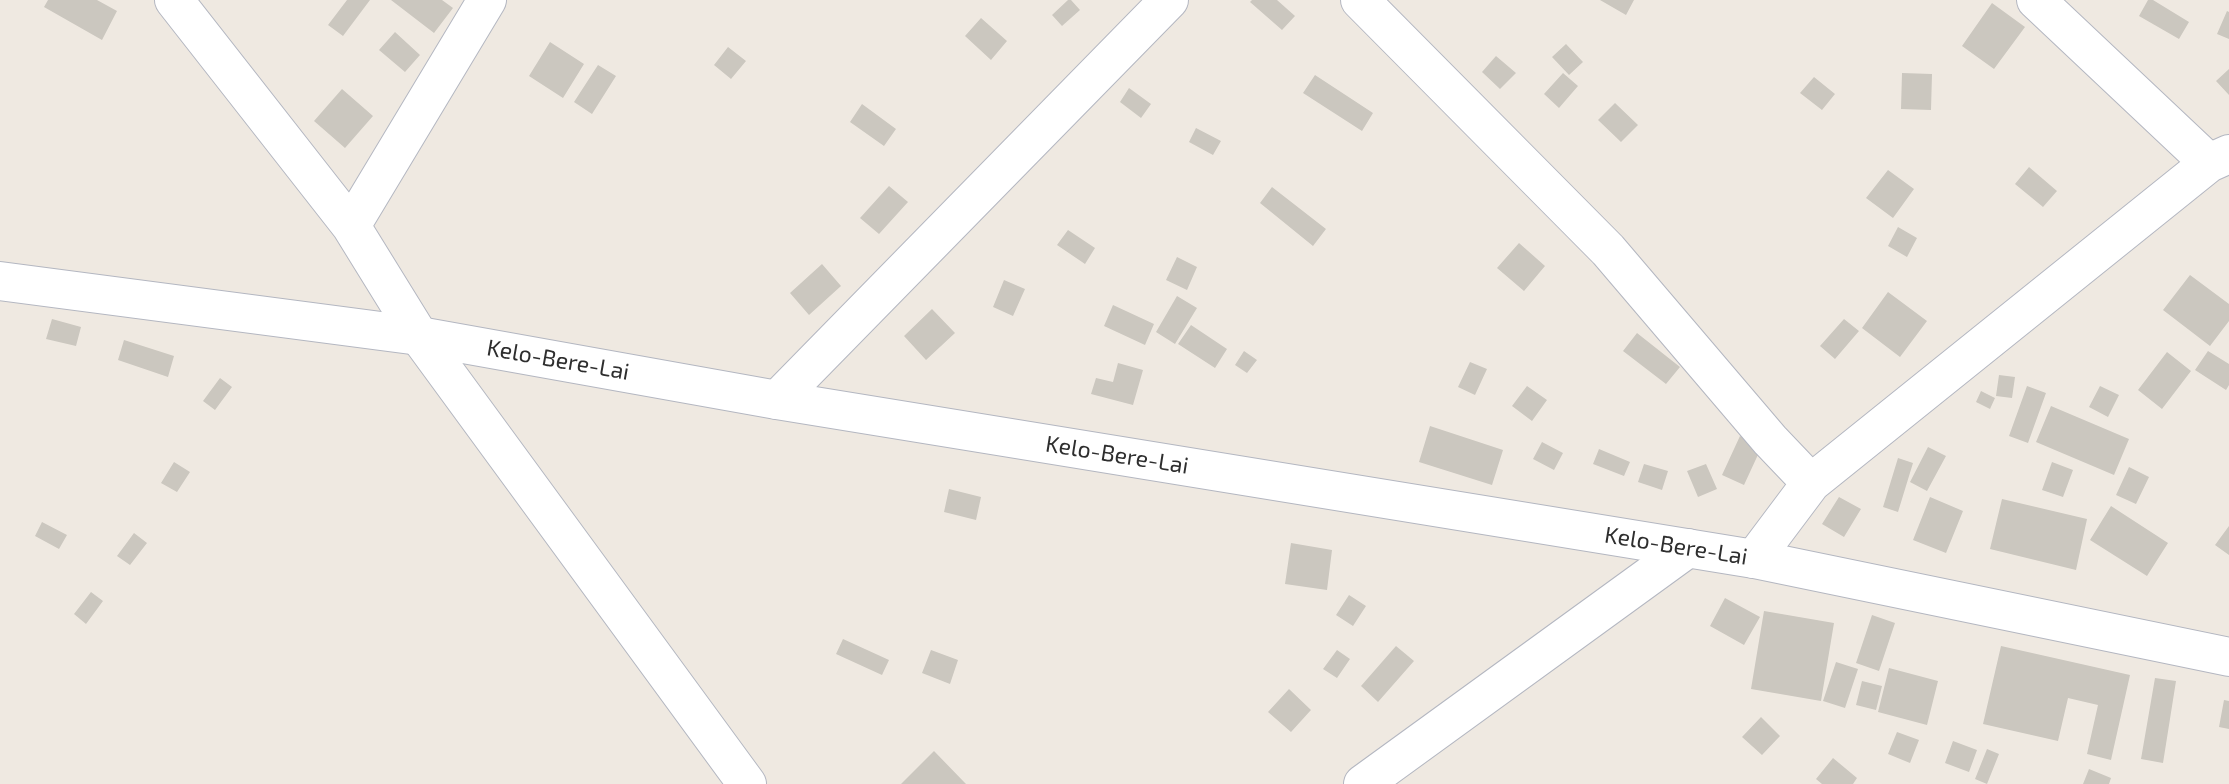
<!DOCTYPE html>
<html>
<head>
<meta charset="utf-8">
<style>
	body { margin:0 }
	canvas { display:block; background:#efe9e1 }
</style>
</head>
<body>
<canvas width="2229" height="784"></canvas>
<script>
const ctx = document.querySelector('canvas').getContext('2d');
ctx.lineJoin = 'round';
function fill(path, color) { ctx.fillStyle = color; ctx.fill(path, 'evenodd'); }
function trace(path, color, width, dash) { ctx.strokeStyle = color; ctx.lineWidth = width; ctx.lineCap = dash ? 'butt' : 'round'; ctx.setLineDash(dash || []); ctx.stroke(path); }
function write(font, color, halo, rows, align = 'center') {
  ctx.font = font + ' "Exo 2",sans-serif'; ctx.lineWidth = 5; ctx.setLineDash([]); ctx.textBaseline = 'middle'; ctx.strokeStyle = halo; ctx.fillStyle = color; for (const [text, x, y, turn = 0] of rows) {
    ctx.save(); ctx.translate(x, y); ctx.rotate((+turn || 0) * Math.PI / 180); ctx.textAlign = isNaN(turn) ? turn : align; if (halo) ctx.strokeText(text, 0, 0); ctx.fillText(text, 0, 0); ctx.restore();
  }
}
fill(new Path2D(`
	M48 0H97L117 11 102 40 44 7Z
	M347 0H370L343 36 328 25Z
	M391 0H442L453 8 434 33Z
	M1068 0H1071L1080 10 1062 26 1052 15Z
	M1252 0H1277L1295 16 1282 30 1250 2Z
	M1600 0H1634L1626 15Z
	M2148 0H2153L2189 22 2179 39 2139 16Z
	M1992 3 2025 27 1994 69 1962 46Z
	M2227 11 2229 12V39L2217 34Z
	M981 18 1007 41 991 60 965 36Z
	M395 32 420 55 405 72 379 50Z
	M550 42 584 64 563 98 529 76Z
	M1566 44 1583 62 1569 75 1552 57Z
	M728 47 746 61 731 79 714 65Z
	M1496 56 1516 73 1500 89 1482 72Z
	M598 65 616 76 592 114 574 102Z
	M2229 69V95L2216 81Z
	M1563 73 1578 86 1559 108 1544 94Z
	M1902 73 1932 74 1931 110 1901 109Z
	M1315 75 1373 113 1362 131 1303 93Z
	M1814 77 1835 94 1822 110 1800 93Z
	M1129 88 1151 104 1141 118 1120 102Z
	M342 89 373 116 345 148 314 121Z
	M1615 103 1638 125 1621 142 1598 120Z
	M862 104 896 129 884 146 850 122Z
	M1196 128 1221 141 1213 155 1189 142Z
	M2029 167 2057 191 2043 207 2015 184Z
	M1888 170 1914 189 1893 218 1866 198Z
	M889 186 908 202 879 234 860 218Z
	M1272 187 1326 229 1313 246 1260 203Z
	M1898 227 1917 238 1907 257 1888 246Z
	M1068 230 1095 248 1085 264 1057 245Z
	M1519 243 1545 266 1524 291 1497 268Z
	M1177 257 1197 267 1187 290 1166 280Z
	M822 264 841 286 809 315 790 293Z
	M2190 275 2229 304V321L2210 346 2163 310Z
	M1004 280 1025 289 1013 316 993 307Z
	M1888 292 1927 321 1900 357 1862 328Z
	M1177 296 1197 308 1175 344 1156 332Z
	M1113 305 1154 324 1145 345 1104 326Z
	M932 309 955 333 926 360 904 336Z
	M52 319 81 327 76 346 46 339Z
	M1844 319 1859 331 1835 359 1820 346Z
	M1191 325 1227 349 1215 368 1178 344Z
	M1637 333 1680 367 1666 384 1623 351Z
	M124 340 174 356 168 377 118 360Z
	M1244 351 1257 360 1247 373 1235 365Z
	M2208 351 2229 364V385L2226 390 2195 370Z
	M2167 352 2191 371 2162 409 2138 390Z
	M1470 362 1487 369 1475 395 1458 387Z
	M1118 363 1143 370 1133 405 1091 394 1096 378 1113 382Z
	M1999 375 2015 377 2012 398 1996 396Z
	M220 378 232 387 215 410 203 401Z
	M1527 386 1547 400 1532 421 1512 406Z
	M2027 386 2046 393 2028 443 2009 436Z
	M2100 386 2119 395 2108 417 2089 407Z
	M1981 391 1995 398 1990 409 1976 402Z
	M2051 406 2129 439 2114 475 2036 442Z
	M1430 426 1503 450 1492 485 1419 462Z
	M1740 436 1762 446 1744 485 1722 475Z
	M1542 442 1563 453 1554 470 1533 459Z
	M1928 447 1946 456 1927 491 1910 482Z
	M1599 449 1630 462 1624 476 1593 464Z
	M1898 458 1913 463 1898 512 1883 507Z
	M174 462 190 472 177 492 161 483Z
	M2052 462 2073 470 2063 497 2042 490Z
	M1644 464 1668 471 1662 490 1638 482Z
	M1706 464 1717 489 1698 497 1687 471Z
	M2129 467 2149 477 2136 504 2116 495Z
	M949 489 981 497 976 520 944 512Z
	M1839 497 1861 509 1844 537 1822 524Z
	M1930 497 1963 511 1946 553 1913 540Z
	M2002 499 2087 519 2076 570 1990 549Z
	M2111 506 2168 543 2147 576 2090 540Z
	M42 522 67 535 59 549 35 536Z
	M2229 526V555L2215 545Z
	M134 533 147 543 130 565 117 556Z
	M1291 543 1332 550 1327 590 1285 584Z
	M91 592 103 601 86 624 74 614Z
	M1349 595 1366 606 1353 626 1336 615Z
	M1725 598 1760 617 1744 645 1710 626Z
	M1764 611 1834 623 1821 701 1751 689Z
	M1872 615 1895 623 1879 671 1856 663Z
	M843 639 889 660 882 675 836 654Z
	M1396 646 1414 661 1378 702 1361 686Z
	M2001 646 2130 675 2111 760 2087 754 2098 705 2068 698 2058 741 1983 724Z
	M931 650 958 660 950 684 922 673Z
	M1337 650 1350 659 1337 678 1323 669Z
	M1836 662 1858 669 1845 708 1823 701Z
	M1889 668 1938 681 1927 725 1878 712Z
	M2155 678 2176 681 2163 763 2141 759Z
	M1862 681 1882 686 1876 710 1856 705Z
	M1289 689 1311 710 1291 732 1268 712Z
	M2224 700 2229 701V729L2219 727Z
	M1761 717 1780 736 1762 755 1742 737Z
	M1897 732 1919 740 1910 763 1888 754Z
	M1953 741 1977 750 1969 772 1945 763Z
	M1987 749 1999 754 1987 784 1975 779Z
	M934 751 966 784H901Z
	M1833 758 1857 778 1853 784H1822L1816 779Z
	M2089 769 2111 778 2109 784H2083Z`), '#cbc7bf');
const street = new Path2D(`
	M174 0 351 226 419 336 747 784
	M1360 0 1608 250 1770 440 1811 483
	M2036 0 2209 163
	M351 226 487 0
	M777 400 1169 0
	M1754 559 1811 483 2209 163 2229 154
	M1363 784 1688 548`);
const secondary = new Path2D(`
	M0 281 419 336 777 400 1754 559 2229 657`);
trace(street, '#b4b7c1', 40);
trace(secondary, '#b4b7c1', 40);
trace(street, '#fff', 38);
trace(secondary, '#fff', 38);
write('23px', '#2e2e2e', '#fff', [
	["Kelo-Bere-Lai",558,360,10],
	["Kelo-Bere-Lai",1117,455,9],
	["Kelo-Bere-Lai",1676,546,9]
]);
</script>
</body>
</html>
